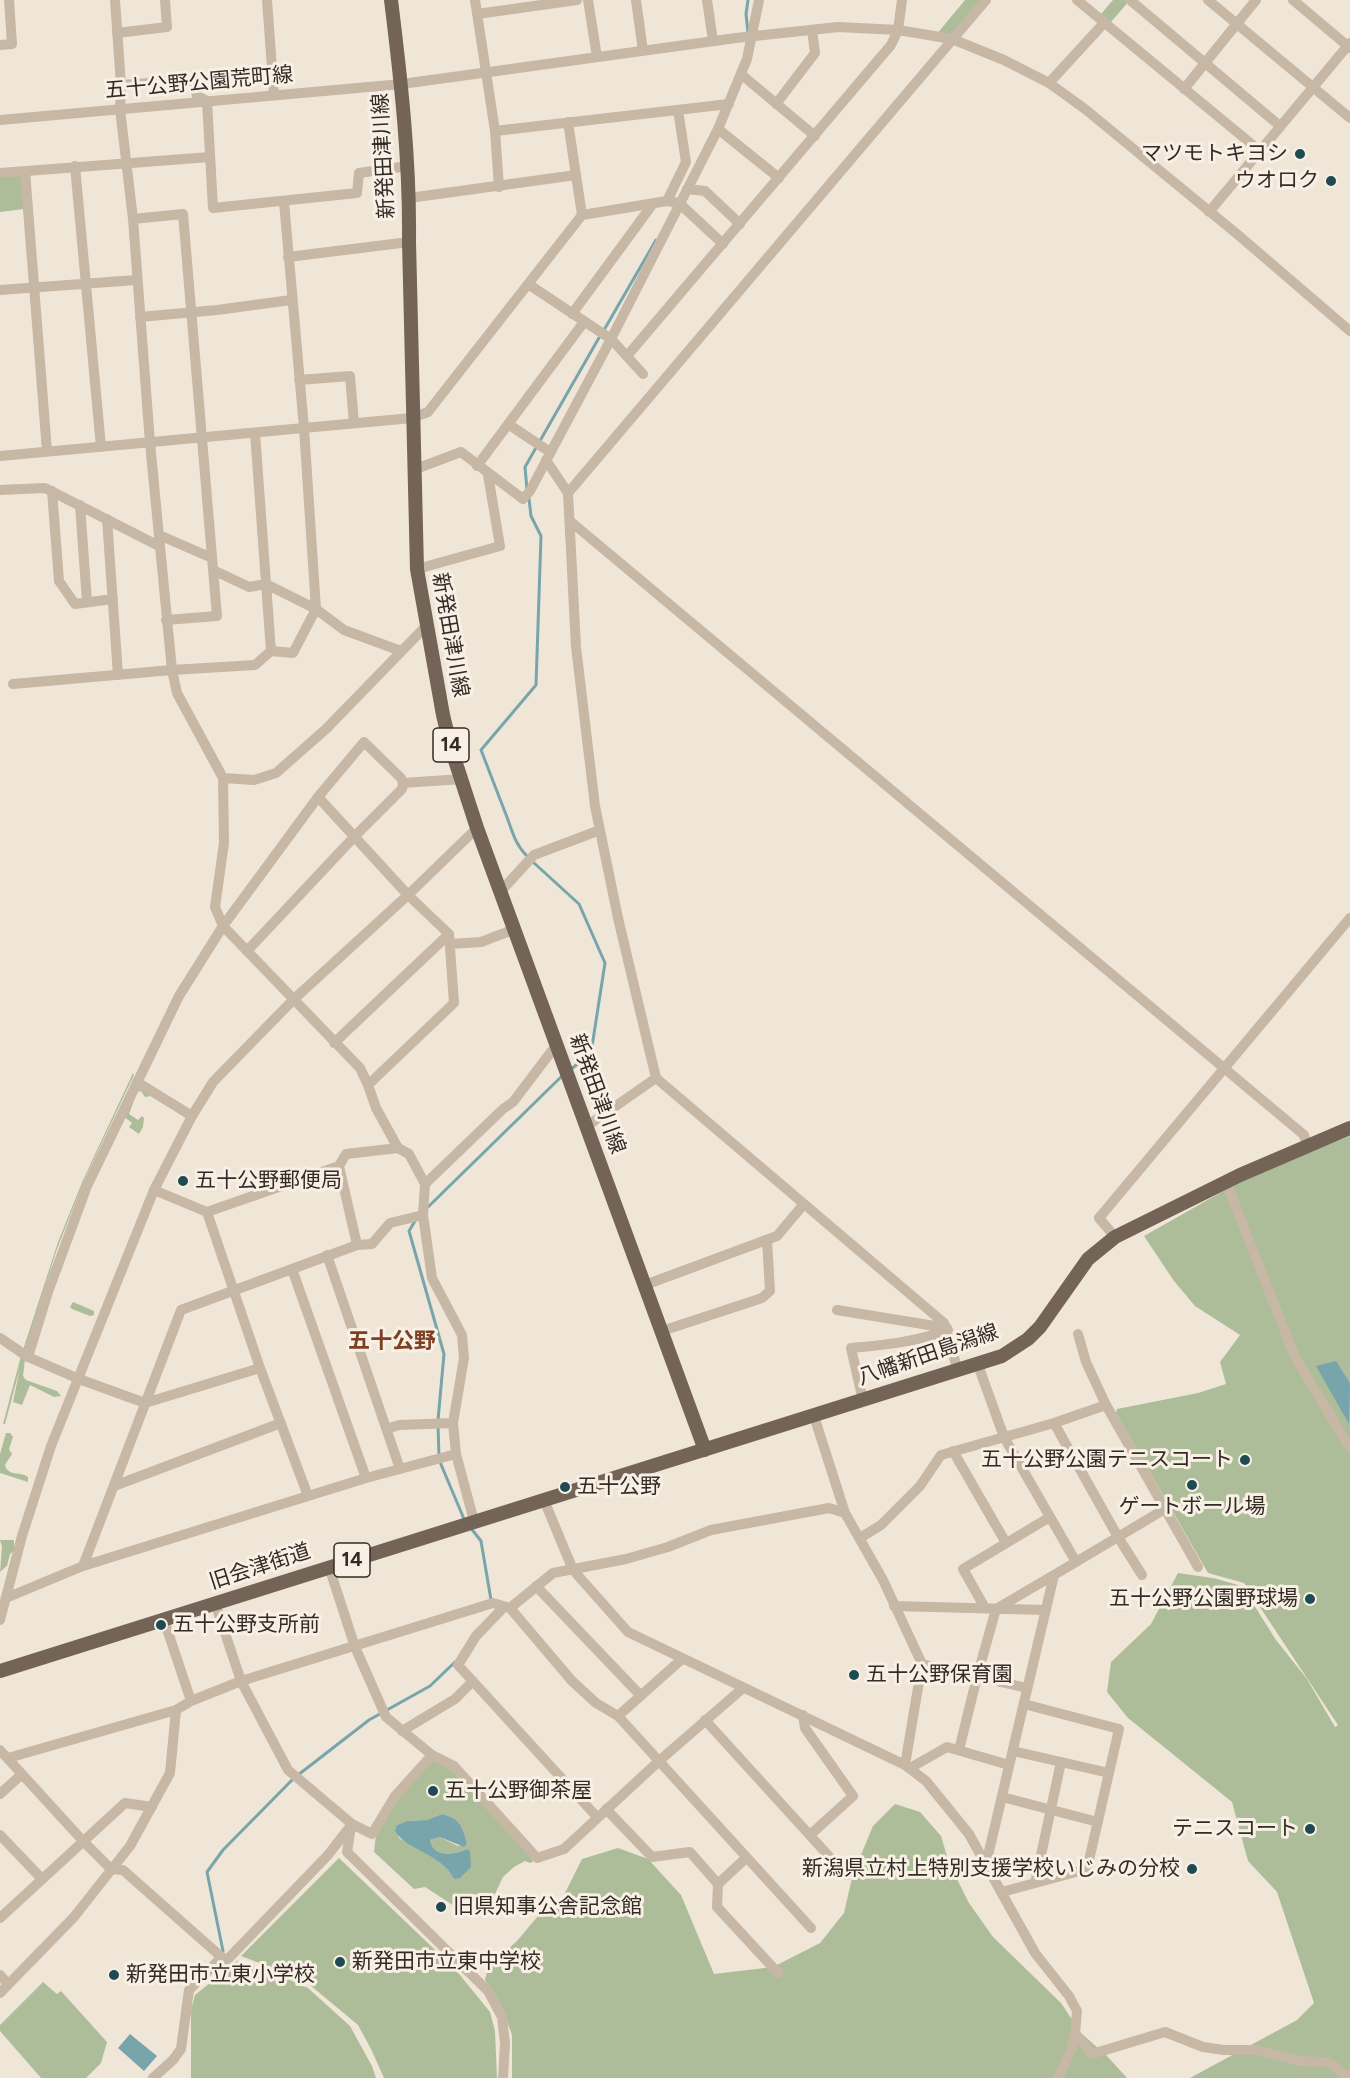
<!DOCTYPE html>
<html>
<head>
<meta charset="utf-8">
<style>
	body { margin:0 }
	canvas { display:block; background:#efe6d8 }
</style>
</head>
<body>
<canvas width="1350" height="2078"></canvas>
<script>
const ctx = document.querySelector('canvas').getContext('2d');
ctx.lineJoin = 'round';
function fill(path, color) { ctx.fillStyle = color; ctx.fill(path, 'evenodd'); }
function trace(path, color, width, dash) { ctx.strokeStyle = color; ctx.lineWidth = width; ctx.lineCap = dash ? 'butt' : 'round'; ctx.setLineDash(dash || []); ctx.stroke(path); }
function write(font, color, halo, rows, align = 'center') {
  ctx.font = font + ' Figtree,"Noto Sans JP",sans-serif'; ctx.lineWidth = 6; ctx.setLineDash([]); ctx.textBaseline = 'middle'; ctx.strokeStyle = halo; ctx.fillStyle = color; for (const [text, x, y, turn = 0] of rows) {
    ctx.save(); ctx.translate(x, y); ctx.rotate((+turn || 0) * Math.PI / 180); ctx.textAlign = isNaN(turn) ? turn : align; if (halo) ctx.strokeText(text, 0, 0); ctx.fillText(text, 0, 0); ctx.restore();
  }
}
fill(new Path2D(`
	M965 0H984L951 38 936 35Z
	M1113 0H1130L1111 22 1101 14Z
	M19 175 21 177 24 209 0 212V177Z
	M133 1073 134 1075 85 1178 57 1249 25 1350H23L58 1242 83 1180Z
	M141 1089 151 1096 145 1097 141 1091 137 1092 129 1114 138 1120 142 1116 144 1118 143 1127 139 1134 129 1127 132 1123 123 1116 136 1090Z
	M1350 1136V2078H1190L1297 2020 1314 2003 1277 1892 1248 1861 1232 1802 1128 1718 1107 1692 1111 1662 1151 1624 1178 1573 1213 1578 1242 1586 1276 1640 1307 1679 1335 1727 1338 1725 1244 1583 1208 1573 1116 1413 1117 1409 1198 1393 1226 1384 1220 1362 1240 1335 1195 1306 1174 1281 1144 1236 1248 1177Z
	M73 1302 94 1311V1315L90 1316 72 1309 70 1307Z
	M21 1356 25 1359 23 1376 26 1380 57 1391 61 1396 54 1397 30 1385 22 1405 13 1402 20 1368 5 1424H3Z
	M6 1433H10L13 1437 9 1449 12 1454 5 1465C8 1477 21 1471 28 1477V1482L0 1473V1454Z
	M0 1540H14V1551L10 1554 7 1566 0 1572 2 1547Z
	M433 1760 453 1771 531 1857 533 1862 530 1863 525 1861 514 1867 503 1877 494 1896 471 1917 425 1887 414 1889 374 1852 376 1834 398 1797ZM442 1814C461 1819 462 1826 467 1843L458 1846 440 1837 430 1840C433 1858 455 1855 467 1849L454 1879C443 1858 419 1849 399 1838L397 1825 407 1821 427 1820Z
	M895 1804 920 1812 941 1836 949 1863 969 1903 993 1937 1061 2003 1081 2033 1107 2056 1127 2078H512V2035L501 2005 485 1980 488 1967 517 1941 543 1910 563 1897 582 1859 618 1848 648 1859 681 1895 714 1974 773 1967 820 1943 844 1913 853 1874 873 1826Z
	M339 1858 455 1969 490 2012 495 2031 497 2078H384L371 2049 358 2025 304 1980 241 1956Z
	M237 1961 272 1972 308 1988 350 2026 372 2066 376 2078H191V2010L195 1995Z
	M43 1982 57 1994 61 1991 107 2042 101 2063 86 2078H41L0 2031V2025Z`), '#aebd99');
fill(new Path2D(`
	M1336 1361 1350 1383 1349 1424 1316 1366Z
	M442 1814C461 1819 462 1826 467 1843L464 1847 440 1837 430 1840C433 1858 455 1855 467 1849L470 1851 471 1867 460 1878 454 1879C440 1852 407 1851 395 1831L397 1825 407 1821 427 1820Z
	M130 2034 157 2056 144 2071 118 2048Z`), '#78a5ab');
trace(new Path2D(`
	M748 32 746 14 748 0
	M604 330 656 240
	M527 490 525 467 600 336
	M528 857C514 844 512 829 505 812 497 791 489 771 481 750L536 685 541 536 531 516 529 499
	M533 862 579 904 605 963 591 1053 570 1070
	M428 1207 562 1076
	M415 1221 409 1231 444 1354 438 1420
	M438 1426 439 1456
	M440 1462 464 1519
	M470 1527 481 1541 491 1600
	M298 1775 369 1720 430 1686 455 1662
	M223 1951 207 1872 223 1850 293 1779`), '#78a5ab', 3);
trace(new Path2D(`
	M115 0 121 85 120 109 133 219 150 443 172 670 177 693 223 778 224 843 215 907 223 926 360 1068 368 1085 376 1108 398 1148 409 1154 425 1184
	M267 0 274 95
	M475 0 495 131 729 104
	M588 0 597 57
	M636 0 643 51
	M707 0 713 41
	M1077 0 1260 151
	M1130 0 1280 126
	M1208 0 1350 118
	M1293 0 1350 48
	M477 14 577 0
	M117 33 167 27 165 0
	M0 45 12 44 9 0
	M742 75 815 136
	M1049 83 1104 23
	M121 85 193 80 197 96 207 101 213 208 357 193 359 173 408 166
	M1184 89 1256 0
	M776 104 815 53 812 30
	M0 120 402 84 736 38 838 27 898 30 952 39 1004 60 1049 83 1085 109 1237 234 1350 331
	M568 122 582 215
	M718 129 779 178
	M495 131 499 187
	M75 166 101 447
	M25 171 47 451
	M0 173 210 157
	M687 189 705 191 740 224
	M409 198 576 175
	M667 201 686 162 678 110
	M1209 212 1350 43
	M133 219 183 214 217 616 166 620
	M288 257 409 242
	M528 284 611 339 643 374
	M0 290 136 280
	M572 314 652 205
	M140 317 217 310 291 300
	M627 356 891 45 898 30 902 0
	M299 380 350 376 354 423
	M508 424 550 452
	M255 433 271 651
	M0 456 412 418 428 412 582 215 667 201 679 203 723 244
	M546 460 568 493 576 647 595 806 618 918 656 1078 944 1323 958 1371
	M477 466 584 322
	M413 470 461 452 523 499 530 491 611 339 718 129 747 59 759 0
	M0 490 45 488 159 546
	M52 491 59 581 75 604 113 599
	M568 493 986 0
	M80 505 87 602
	M107 519 118 675
	M570 521 1304 1135 1307 1145
	M159 535 212 558
	M417 569 500 546 488 475
	M213 570 249 587 266 584 316 609 344 630 401 651
	M13 684 172 670 255 665 271 651 293 653 316 609 304 428 284 202
	M223 778 254 780 276 773 326 729 427 625
	M403 783 462 779
	M318 797 408 895 449 934 454 1003 368 1085
	M501 891 534 855 600 830
	M451 944 481 942 515 929
	M334 1043 449 934
	M137 1082 192 1116
	M587 1126 656 1078
	M1226 1182 1295 1357 1350 1448
	M154 1190 207 1212 339 1166 346 1154 398 1148
	M207 1212 260 1368 308 1496
	M1115 1237 1099 1218 1350 918
	M357 1245 372 1244 390 1223 423 1215
	M327 1255 400 1469
	M292 1269 366 1478
	M645 1285 777 1236 804 1204
	M837 1310 947 1328
	M662 1331 762 1298 770 1291 767 1240
	M1078 1334 1086 1362 1106 1405 1198 1567
	M0 1338 28 1357 79 1379 145 1403 260 1368
	M28 1357 48 1292 87 1186 179 996 223 926 318 797 364 742 401 778 403 783 402 789 355 836 247 951
	M978 1365 1004 1437 1076 1562
	M863 1401 851 1348C884 1345 916 1342 948 1330
	M814 1416 845 1513 883 1580 922 1664 905 1765
	M1054 1423 1118 1537 1142 1575
	M387 1429 399 1425 453 1423
	M953 1451 1006 1543
	M114 1486 281 1423
	M544 1500 573 1570 628 1632 905 1765 926 1781 969 1834 1035 1953 1069 1996 1077 2011 1075 2034 1071 2050 1058 2078
	M474 1521 456 1454 453 1423 464 1358 462 1335 432 1278 423 1215 425 1184 503 1109 513 1102 557 1044
	M860 1538 881 1525 920 1486 941 1455 1054 1423 1106 1405
	M83 1566 181 1310 357 1245 339 1166
	M329 1567 355 1647 386 1717 432 1755 454 1766 537 1858 564 1849 659 1761 743 1688
	M536 1586 641 1696
	M6 1598 83 1566 366 1478 456 1454
	M215 1603 241 1681 288 1770 352 1824 372 1834 395 1796 432 1755
	M894 1606 1046 1610
	M504 1607 476 1636 458 1665 597 1817
	M510 1608 553 1573 626 1559 668 1547 711 1530 829 1508 845 1513
	M985 1608 963 1569 1050 1517
	M0 1620 22 1536 51 1446 154 1190 192 1116 213 1082 293 1000 408 895 477 828
	M164 1620 191 1701
	M922 1664 1027 1688
	M803 1715 805 1728 853 1796 810 1835
	M618 1716 682 1659
	M705 1720 846 1875
	M402 1731 455 1699 473 1681
	M0 1750 83 1841 111 1869 123 1870 226 1961 328 1855 352 1824
	M959 1750 977 1677 996 1609 1054 1575
	M1013 1751 1109 1773
	M8 1758 176 1710 191 1701 241 1681 493 1603 510 1608 572 1681 596 1703 618 1716 811 1928
	M910 1768 947 1747 1009 1765
	M0 1794 21 1775
	M1002 1797 1098 1822
	M606 1809 652 1857 690 1852 718 1884 717 1907 778 1973
	M351 1827 347 1852 488 1991 502 2017 505 2044 503 2078
	M0 1835 42 1879
	M986 1864 1054 1575 1165 1509
	M1035 1883 1061 1762
	M718 1884 746 1858
	M1002 1892 1087 1869 1119 1729 1024 1704
	M0 1918 125 1803 152 1807
	M0 1975 8 1984
	M0 1993 74 1917 130 1846 170 1773 176 1710
	M1075 2034 1092 2054 1165 2032 1203 2047 1224 2050H1257L1300 2061 1329 2062 1343 2074 1350 2075
	M153 2078 173 2060 181 2049 189 1990 222 1957`), '#c7b7a5', 10);
trace(new Path2D(`
	M391 0C401 81 410 161 409 242L417 569 443 715 451 748 477 828 705 1450
	M0 1671 1002 1356 1028 1339 1040 1327 1088 1259 1115 1237 1240 1175 1350 1128`), '#746357', 14);
for (const [x, y, r, color] of [
	[1300,154,6,"#1e4a52"],
	[1331,181,6,"#1e4a52"],
	[183,1181,6,"#1e4a52"],
	[1245,1460,6,"#1e4a52"],
	[1192,1485,6,"#1e4a52"],
	[565,1487,6,"#1e4a52"],
	[1310,1599,6,"#1e4a52"],
	[161,1625,6,"#1e4a52"],
	[854,1675,6,"#1e4a52"],
	[433,1791,6,"#1e4a52"],
	[1310,1829,6,"#1e4a52"],
	[1192,1869,6,"#1e4a52"],
	[441,1907,6,"#1e4a52"],
	[340,1962,6,"#1e4a52"],
	[114,1975,6,"#1e4a52"]
]) { const dot = new Path2D(); dot.arc(x, y, r, 0, 2 * Math.PI); ctx.fillStyle = color; ctx.fill(dot); trace(dot, '#f8f0e4', 2); }
for (const [x, y, w] of [
	[451,745,36],
	[352,1560,36]
]) { const box = new Path2D(); box.roundRect(x - w / 2, y - 17, w, 34, 4.5); ctx.fillStyle = '#f8f0e4'; ctx.fill(box); trace(box, '#332b26', 1.5); }
write('bold 20px', '#332b26', null, [
	["14",451,745],
	["14",352,1560]
]);
write('21px', '#332b26', '#f8f0e4', [
	["五十公野公園荒町線",199,83,-5],
	["新発田津川線",384,156,-93],
	["新発田津川線",450,635,80],
	["新発田津川線",597,1094,70],
	["八幡新田島潟線",928,1355,-19],
	["旧会津街道",260,1567,-18]
]);
write('21px', '#332b26', '#f8f0e4', [
	["マツモトキヨシ",1288,154,"right"],
	["ウオロク",1319,181,"right"],
	["五十公野郵便局",195,1181],
	["五十公野公園テニスコート",1233,1460,"right"],
	["五十公野",577,1487],
	["ゲートボール場",1192,1507,"center"],
	["五十公野公園野球場",1298,1599,"right"],
	["五十公野支所前",173,1625],
	["五十公野保育園",866,1675],
	["五十公野御茶屋",445,1791],
	["テニスコート",1298,1829,"right"],
	["新潟県立村上特別支援学校いじみの分校",1180,1869,"right"],
	["旧県知事公舎記念館",453,1907],
	["新発田市立東中学校",352,1962],
	["新発田市立東小学校",126,1975]
], 'left');
write('bold 22px', '#7e4023', '#f8f0e4', [
	["五十公野",392,1342]
]);
</script>
</body>
</html>
